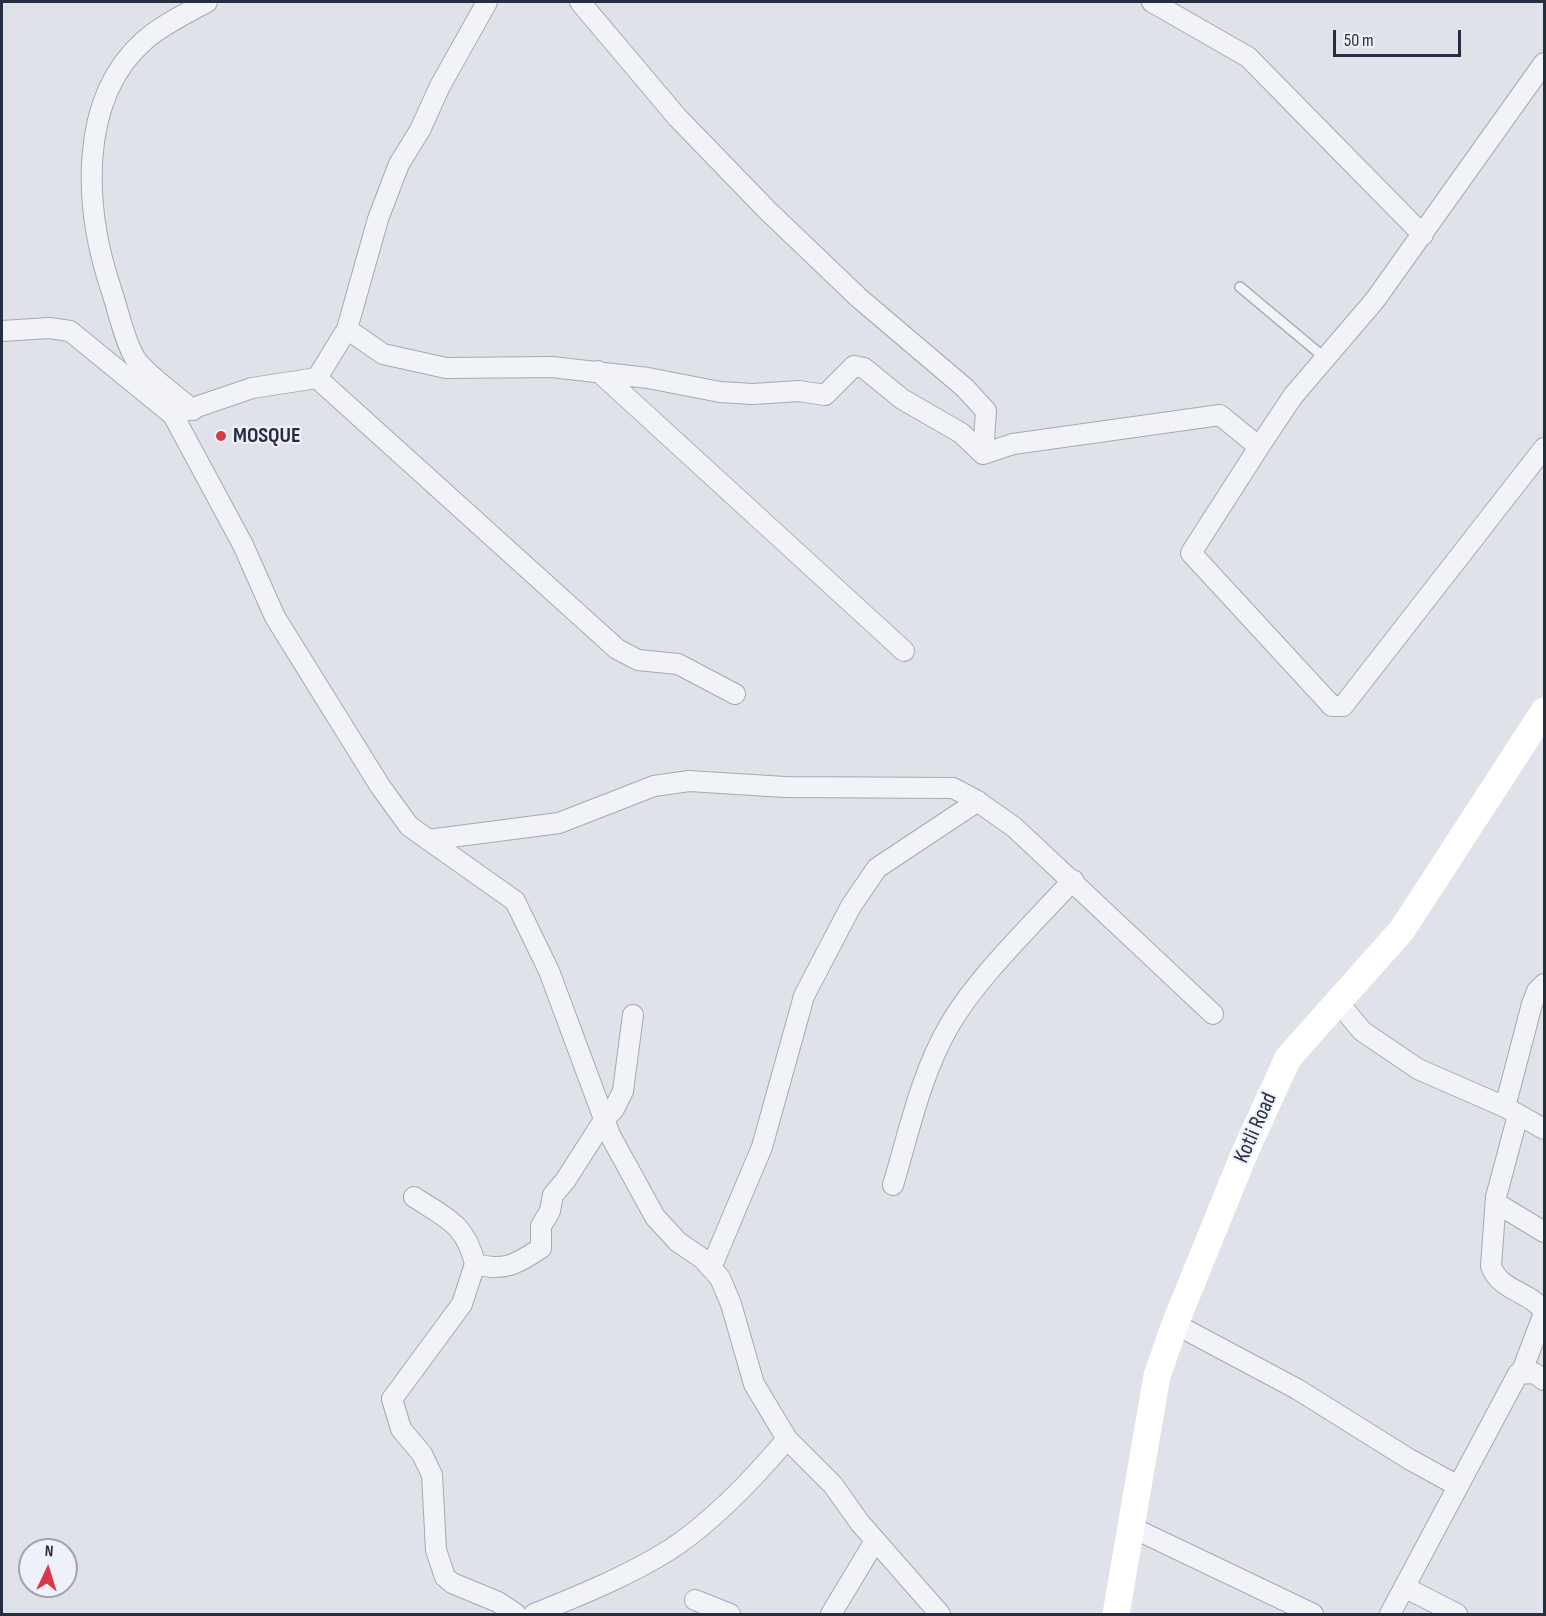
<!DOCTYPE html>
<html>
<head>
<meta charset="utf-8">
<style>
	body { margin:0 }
	#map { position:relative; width:1546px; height:1616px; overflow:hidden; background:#dfe2e9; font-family:"Sofia Sans Condensed",sans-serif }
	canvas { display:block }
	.frame { position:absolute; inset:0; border:3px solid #262f42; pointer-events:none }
	.north { position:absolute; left:18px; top:1538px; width:60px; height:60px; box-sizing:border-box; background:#eef1f7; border:2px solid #9ea3af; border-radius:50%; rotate:4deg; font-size:16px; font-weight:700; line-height:24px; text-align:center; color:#262f42 }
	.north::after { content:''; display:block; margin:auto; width:21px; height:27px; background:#d93947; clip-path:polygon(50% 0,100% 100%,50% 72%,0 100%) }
	.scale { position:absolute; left:1333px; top:30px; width:128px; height:27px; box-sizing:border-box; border:3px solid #262f42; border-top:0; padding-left:8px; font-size:18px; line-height:21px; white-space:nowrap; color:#262f42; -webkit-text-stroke:4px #eef1f7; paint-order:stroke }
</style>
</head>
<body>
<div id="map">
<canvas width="1546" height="1616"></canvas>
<div class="frame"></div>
<div class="north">N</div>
<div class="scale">50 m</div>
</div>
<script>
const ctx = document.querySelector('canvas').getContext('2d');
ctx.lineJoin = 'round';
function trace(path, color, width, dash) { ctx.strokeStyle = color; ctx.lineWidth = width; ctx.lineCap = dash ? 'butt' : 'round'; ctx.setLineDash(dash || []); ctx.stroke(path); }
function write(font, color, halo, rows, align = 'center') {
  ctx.font = font + ' "Sofia Sans Condensed",sans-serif'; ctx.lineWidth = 4.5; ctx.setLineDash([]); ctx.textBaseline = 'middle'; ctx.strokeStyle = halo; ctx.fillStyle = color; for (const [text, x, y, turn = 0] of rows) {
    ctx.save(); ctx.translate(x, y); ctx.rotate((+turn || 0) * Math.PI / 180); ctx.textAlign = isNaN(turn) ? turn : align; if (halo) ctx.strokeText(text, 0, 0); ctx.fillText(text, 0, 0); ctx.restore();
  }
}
const service = new Path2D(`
	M1240 287 1325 358`);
const minor = new Path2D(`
	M580 2 677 117 768 211 859 298 965 388 986 411 983 454
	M1152 2 1248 57 1423 235
	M347 329 378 219 399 164 420 130 440 86 487 2
	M2 331 49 328 70 331 173 415 252 388 317 378 347 329 383 354 446 368 552 367 648 378 720 392 753 394 799 391 825 395 854 366 864 368 902 399 961 433 983 454 1013 444 1220 415 1259 447 1191 553 1332 706H1343L1544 448
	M598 371 904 651
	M317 378 617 649 638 660 678 664 735 694
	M193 410C179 398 143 372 135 358 124 340 118 309 111 289 85 211 76 100 145 40 162 25 187 13 207 2
	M173 415 243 545 275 617 380 786 409 826 515 901 549 971 610 1135 655 1217 678 1242 703 1259 720 1278 731 1304 754 1384 787 1439 833 1485 860 1523 940 1614
	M1259 447 1293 396 1375 300 1544 63
	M428 840 559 823 654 786 689 781 785 787 953 788 974 799 1014 827 1213 1014
	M1338 1002 1362 1031 1418 1069 1505 1107 1544 1129
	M1505 1107 1532 1004 1537 991 1544 984
	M1518 1115 1496 1197 1491 1266C1500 1292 1531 1291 1544 1312
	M893 1185C909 1132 921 1074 949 1026 977 977 1034 923 1073 880
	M414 1197C446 1218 466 1224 475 1264 504 1272 517 1264 541 1248V1226L550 1211 553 1195 565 1181 604 1120 614 1109 623 1091 633 1015
	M1496 1203 1544 1232
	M475 1264 462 1304 392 1399 401 1429 422 1454 432 1475 436 1550 445 1577 452 1583 498 1602 516 1614
	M711 1268 762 1147 804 996 851 906 877 868 978 801
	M1175 1324 1297 1389 1409 1459 1458 1486
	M1522 1371 1544 1313
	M1131 1527 1313 1614
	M1404 1587 1457 1614
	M695 1600 730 1614
	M534 1614C581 1595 628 1576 671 1549 713 1521 755 1477 787 1439
	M831 1614 875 1541
	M1390 1614 1518 1374 1534 1373 1544 1380`);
trace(service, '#a4a9b4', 12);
trace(minor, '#a4a9b4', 22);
trace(service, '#f2f3f7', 9);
trace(minor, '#f2f3f7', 20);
trace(new Path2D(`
	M1116 1614 1157 1376 1175 1324 1245 1152 1288 1058 1402 930 1544 711`), '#fff', 27);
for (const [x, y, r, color] of [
	[221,436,6,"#d93947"]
]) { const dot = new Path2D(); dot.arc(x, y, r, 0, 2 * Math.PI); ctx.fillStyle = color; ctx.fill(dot); trace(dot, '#eef1f7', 2); }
write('bold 22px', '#262f42', '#eef1f7', [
	["MOSQUE",233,436]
], 'left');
write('22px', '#262f42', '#eef1f7', [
	["Kotli Road",1256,1128,-66]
]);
</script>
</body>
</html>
